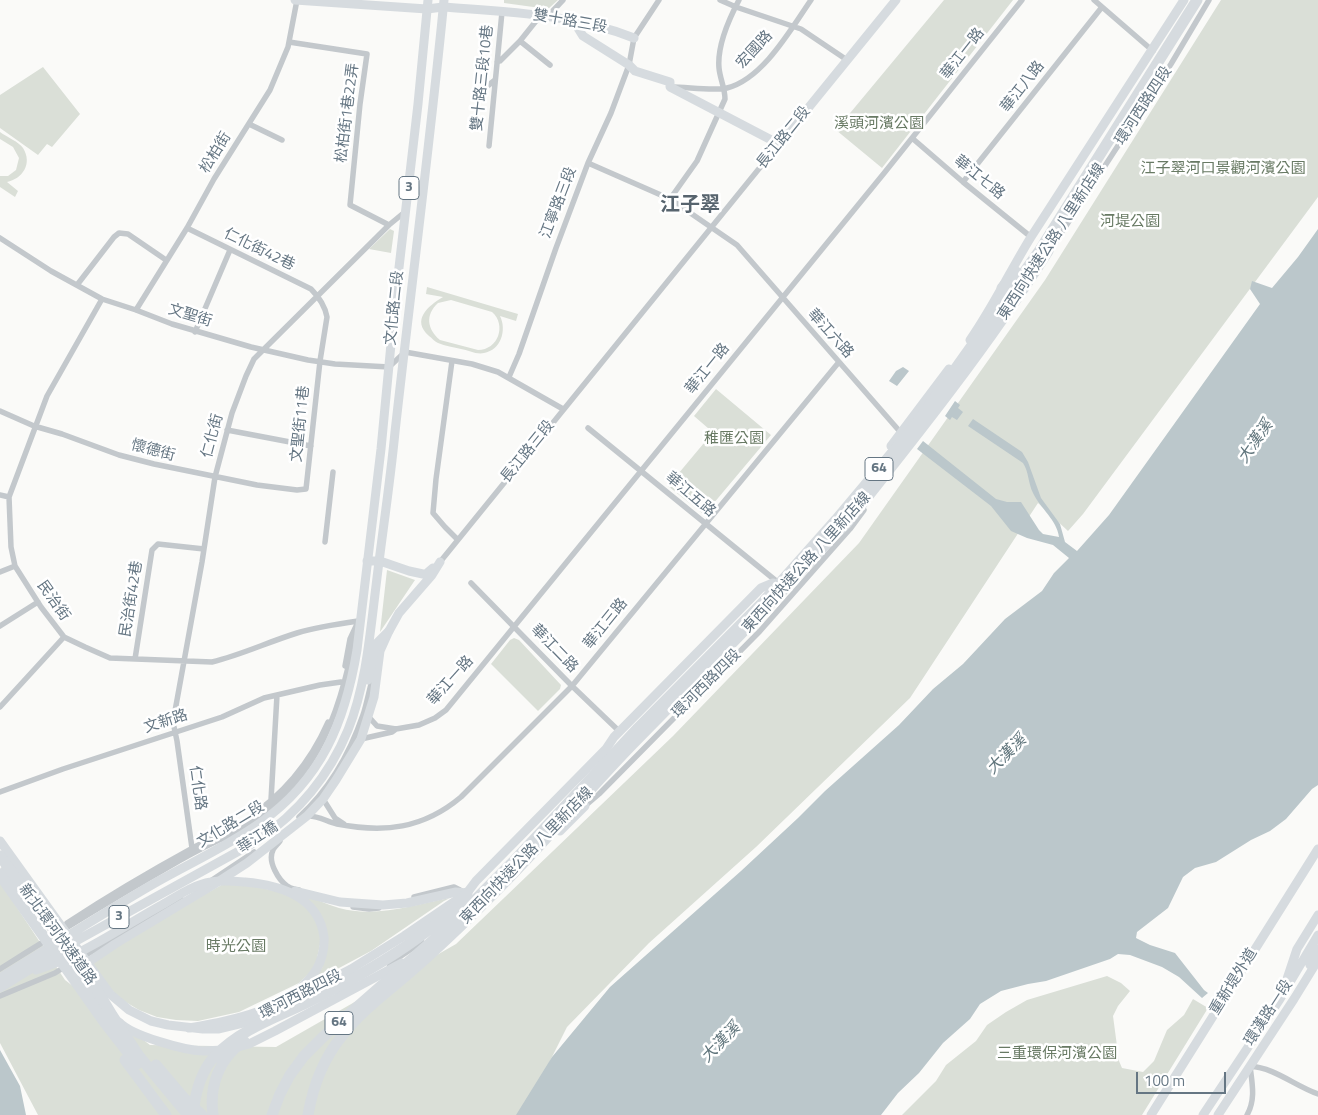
<!DOCTYPE html>
<html>
<head>
<meta charset="utf-8">
<style>
	body { margin:0 }
	#map { position:relative; width:1318px; height:1115px; overflow:hidden; background:#fafaf8; font-family:"Titillium Web",sans-serif }
	canvas { display:block }
	.scale { position:absolute; left:1136px; top:1072px; width:90px; height:22px; box-sizing:border-box; border:2px solid #657683; border-top:0; padding-left:6px; font-size:15px; line-height:18px; white-space:nowrap; color:#657683; -webkit-text-stroke:4px #fff; paint-order:stroke }
</style>
</head>
<body>
<div id="map">
<canvas width="1318" height="1115"></canvas>
<div class="scale">100 m</div>
</div>
<script>
const ctx = document.querySelector('canvas').getContext('2d');
ctx.lineJoin = 'round';
function fill(path, color) { ctx.fillStyle = color; ctx.fill(path, 'evenodd'); }
function trace(path, color, width, dash) { ctx.strokeStyle = color; ctx.lineWidth = width; ctx.lineCap = dash ? 'butt' : 'round'; ctx.setLineDash(dash || []); ctx.stroke(path); }
function write(font, color, halo, rows, align = 'center') {
  ctx.font = font + ' "Titillium Web","Noto Sans TC",sans-serif'; ctx.lineWidth = 5; ctx.setLineDash([]); ctx.textBaseline = 'middle'; ctx.strokeStyle = halo; ctx.fillStyle = color; for (const [text, x, y, turn = 0] of rows) {
    ctx.save(); ctx.translate(x, y); ctx.rotate((+turn || 0) * Math.PI / 180); ctx.textAlign = isNaN(turn) ? turn : align; if (halo) ctx.strokeText(text, 0, 0); ctx.fillText(text, 0, 0); ctx.restore();
  }
}
fill(new Path2D(`
	M504 0H558L548 9 504 3Z
	M944 0H1013L882 168 836 130Z
	M1221 0H1318V197L1083 514 1068 531 1038 503 910 698 756 847 649 943 567 1027 523 1115H38L0 1043V882L65 980 150 1045 276 1047 456 944 673 736 859 543 1045 280Z
	M43 67 80 114 52 147 47 144 38 155 0 128V95Z
	M0 132C7 137 19 142 23 148 33 164 22 179 7 182L18 191 15 197 0 187V176H8L16 170 19 158 13 147 0 139Z
	M390 229 394 231 391 253 369 249Z
	M427 287 518 314 516 321 500 316C507 330 501 350 484 353 477 355 468 350 461 349 454 347 445 346 438 343 435 342 432 338 429 336 411 320 428 306 443 297L426 294ZM451 300 492 312C507 325 498 350 478 350L440 340C427 329 425 315 438 303Z
	M716 389 771 435 708 510 702 513 668 486 709 437 705 433 709 429 694 416Z
	M387 570 415 580 380 632Z
	M514 638 519 640 561 685 560 689 538 711 491 664 510 640Z
	M225 883H240L292 895 312 912 322 935 315 968 299 983 239 1012 198 1021 176 1020 157 1017 139 1010 124 1001 107 986 88 960Z
	M298 892C312 897 325 904 339 908 376 918 413 905 450 898L444 901 371 951 309 984 322 968 326 951V934Z
	M1107 976 1121 983 1130 991 1118 1006 1113 1016 1119 1061 1122 1068 1143 1072 1154 1061 1167 1030 1184 1015 1193 999 1208 1008 1142 1115H902L936 1081 946 1065 976 1041 987 1025 1006 1012 1027 1000Z`), '#dadfd7');
fill(new Path2D(`
	M1318 229V785L1312 789 1286 819 1270 831 1251 840 1216 862 1195 868 1183 877 1168 908 1137 932 1136 938 1150 945 1175 953 1204 990 1208 993 1202 998 1179 977 1162 967 1130 955 1118 954 1110 959 1046 981 1028 984 1001 991 980 1004 970 1019 943 1043 919 1073 898 1093 881 1115H516L552 1057 610 987 741 871 798 818 825 791 899 725 933 689 963 664 1005 619 1042 591 1054 573 1069 558 1053 545 1027 538 1011 531 991 506 917 449 923 441 996 499 1007 502H1021L1039 530 1043 534 1059 537C1057 520 1040 508 1033 493 1028 483 1029 472 1023 463L968 426 973 419 1022 452 1028 462 1041 498 1060 524 1065 542 1077 551 1109 515 1260 304 1250 289 1252 281 1272 288 1298 257Z
	M903 367 909 371 897 386 889 381 896 371Z
	M955 401 960 405 958 408 963 412 957 420 952 417 950 420 945 416Z
	M0 1050 20 1086 26 1115H0Z`), '#bbc7cb');
trace(new Path2D(`
	M720 0 736 7 801 29 847 60
	M1094 0 1153 51
	M548 16 563 0
	M520 41 550 65
	M289 42 367 54 360 104 350 205 389 225
	M497 62 500 61 520 41 536 21 543 17
	M672 87C687 87 714 91 727 88 763 79 791 29 811 0
	M480 92 495 80
	M249 124 282 140
	M912 138 963 182 1031 237
	M489 146 502 12
	M588 163 670 199 737 245 902 434
	M963 182 1102 7
	M670 199 697 161 725 99C725 88 720 79 719 68 717 46 729 19 739 0
	M0 238 51 271 102 299 136 310 172 324 251 347 308 360 335 364 389 367 405 352 472 364 498 372 563 409
	M1049 252 1171 64 1209 0
	M77 285 114 237 119 233 128 234 166 260
	M102 299 47 396 9 497 11 547 15 566 41 607 64 637 85 647 110 658 212 662C241 655 268 642 297 633 317 627 337 624 358 621L357 626
	M136 310 187 228 214 179 270 90 288 47 297 0
	M195 332 230 250
	M452 361 436 479 433 513 445 527 457 539
	M509 377 519 354 556 248 588 163 611 113 629 65 634 38 659 0
	M0 411 34 426 62 434 119 455 154 464 257 485 297 490 306 489 320 361 327 317C325 306 319 297 311 289L187 228
	M588 428 775 580
	M227 430 311 446
	M0 495 9 497
	M325 542 333 472
	M440 562 779 144
	M0 572 15 566
	M471 583 572 686 620 732
	M0 626 38 602
	M135 659 152 550 158 544 204 549
	M345 666 350 639 358 622
	M0 707 64 637
	M368 716 377 726 396 729 419 725 435 718 446 710 885 172 1022 0
	M361 739 392 732 396 729
	M0 792 63 769 222 717 264 698 320 685 341 682
	M323 799 335 818 344 824
	M271 800 277 695
	M585 806 599 794 760 631 850 529 864 510
	M307 816C318 815 327 822 337 824 384 833 423 829 461 797L572 686 839 362
	M299 817C329 790 350 753 363 715 367 703 369 690 373 677
	M280 841C278 844 274 847 273 850 267 862 279 880 287 886 291 889 295 889 299 890
	M192 848 177 741 173 722 202 562 215 477 232 413 246 376 254 359 389 225 406 211
	M212 880 254 852
	M414 897 454 887 460 890
	M353 907 369 909 379 908
	M67 923C107 897 149 872 191 849 209 839 228 831 245 820 282 796 310 763 328 722
	M81 958 181 899
	M389 964 422 942
	M0 969C54 935 109 901 165 869 182 859 198 850 215 842 221 839 227 837 232 834 314 788 338 722 355 635
	M0 996 55 973 66 966
	M1250 1066C1275 1068 1295 1086 1318 1094
	M1247 1115C1256 1099 1252 1083 1250 1066`), '#c3c8cc', 5.5);
trace(new Path2D(`
	M295 0 427 9 443 7C507 12 574 14 634 38
	M573 20 583 36 629 65 635 71 670 82V87L779 144 896 0
	M970 340C993 307 1010 271 1031 237L1184 0
	M891 446 949 369
	M367 561H380L409 571 423 574H426L433 568
	M560 831 585 806
	M0 841 110 994 129 1010 151 1021 168 1025 203 1029H218L243 1023 260 1017 351 969 404 936 467 893 476 881 606 749 614 737 761 588 773 583
	M4 871 23 897
	M56 945 101 1004
	M87 963 115 944 213 885 247 863 307 816 323 799 336 780 361 739 374 697 380 651 389 631 399 613 432 575 440 562
	M1310 965 1318 949
	M1287 979 1297 949 1318 915
	M119 1022C132 1036 184 1050 203 1051 210 1051 216 1050 223 1050
	M238 1047 249 1044 275 1031 402 963
	M1151 1115 1318 849
	M1203 1115 1280 999 1318 935
	M1218 1115 1294 999 1318 960`), '#d6dbdf', 9);
trace(new Path2D(`
	M368 680 376 644 389 631
	M295 891 340 902 383 905 407 903 456 892 467 893
	M36 970C81 956 119 929 160 906 176 897 192 885 211 882 222 880 233 881 245 882 280 885 319 897 324 937 325 948 321 964 314 973 288 1010 231 1021 189 1028
	M0 978C52 946 103 913 155 883 190 863 228 846 260 823 322 779 345 722 357 650L381 449 395 302 418 104 428 0
	M0 988 76 941 257 841C298 813 329 776 348 730 366 685 370 634 376 586 382 535 390 484 395 432 411 288 430 144 444 0`), '#d6dbdf', 9);
trace(new Path2D(`
	M1002 288 1016 272
	M0 856 94 985 112 1015 139 1056 188 1115
	M0 875 105 1023 137 1064
	M125 1060 166 1115
	M156 1065 184 1098 202 1115
	M193 1115C195 1093 200 1072 215 1056 238 1031 274 1018 304 1004 355 979 431 938 467 893
	M213 1115C209 1086 219 1058 244 1041
	M272 1115 280 1094 290 1075 304 1056 323 1037 445 930 513 862 638 728 764 601 836 520 914 427 1040 250 1197 0
	M308 1115C313 1086 323 1059 342 1036 360 1012 386 993 408 974 437 949 465 922 492 895 539 849 581 798 627 750 696 679 767 610 833 536L846 524C916 436 987 347 1048 251`), '#d6dbdf', 11);
for (const [x, y, w] of [
	[409,188,20],
	[879,469,28],
	[119,917,20],
	[339,1023,28]
]) { const box = new Path2D(); box.roundRect(x - w / 2, y - 11.5, w, 23, 4); ctx.fillStyle = '#fff'; ctx.fill(box); trace(box, '#657683', 1); }
write('bold 14px', '#657683', null, [
	["3",409,188],
	["64",879,469],
	["3",119,917],
	["64",339,1023]
]);
write('15px', '#657683', '#fff', [
	["雙十路三段",570,22,10],
	["宏國路",755,50,-47],
	["華江一路",963,54,-52],
	["雙十路三段10巷",483,78,-84],
	["華江八路",1023,87,-52],
	["環河西路四段",1144,106,-57],
	["松柏街1巷22弄",348,113,-83],
	["長江路二段",784,138,-51],
	["松柏街",216,153,-58],
	["華江七路",979,178,39],
	["江寧路三段",559,203,-69],
	["東西向快速公路 八里新店線",1052,242,-57],
	["仁化街42巷",259,250,26],
	["文化路二段",395,308,-84],
	["文聖街",190,316,17],
	["華江六路",830,334,48],
	["華江一路",708,369,-51],
	["文聖街11巷",301,424,-84],
	["仁化街",213,436,-75],
	["懷德街",153,451,15],
	["長江路三段",528,452,-51],
	["華江五路",690,495,40],
	["東西向快速公路 八里新店線",807,563,-48],
	["民治街42巷",132,599,-81],
	["民治街",53,601,55],
	["華江三路",606,624,-51],
	["華江二路",554,649,46],
	["華江一路",451,681,-48],
	["環河西路四段",707,684,-45],
	["文新路",166,722,-18],
	["仁化路",197,788,82],
	["文化路二段",231,825,-31],
	["華江橋",258,838,-33],
	["東西向快速公路 八里新店線",527,856,-46],
	["新北環河快速道路",57,935,54],
	["重新堤外道",1234,982,-58],
	["環河西路四段",301,995,-27],
	["環漢路一段",1269,1013,-57]
]);
write('15px', '#687a64', '#fff', [
	["溪頭河濱公園",879,124],
	["江子翠河口景觀河濱公園",1223,169],
	["河堤公園",1130,222],
	["稚匯公園",734,439],
	["時光公園",236,947],
	["三重環保河濱公園",1057,1054]
]);
write('italic 16px', '#60757c', '#fff', [
	["大漢溪",1256,442,-55],
	["大漢溪",1007,755,-45],
	["大漢溪",721,1043,-46]
]);
write('bold 20px', '#57646e', '#fff', [
	["江子翠",690,206]
]);
</script>
</body>
</html>
